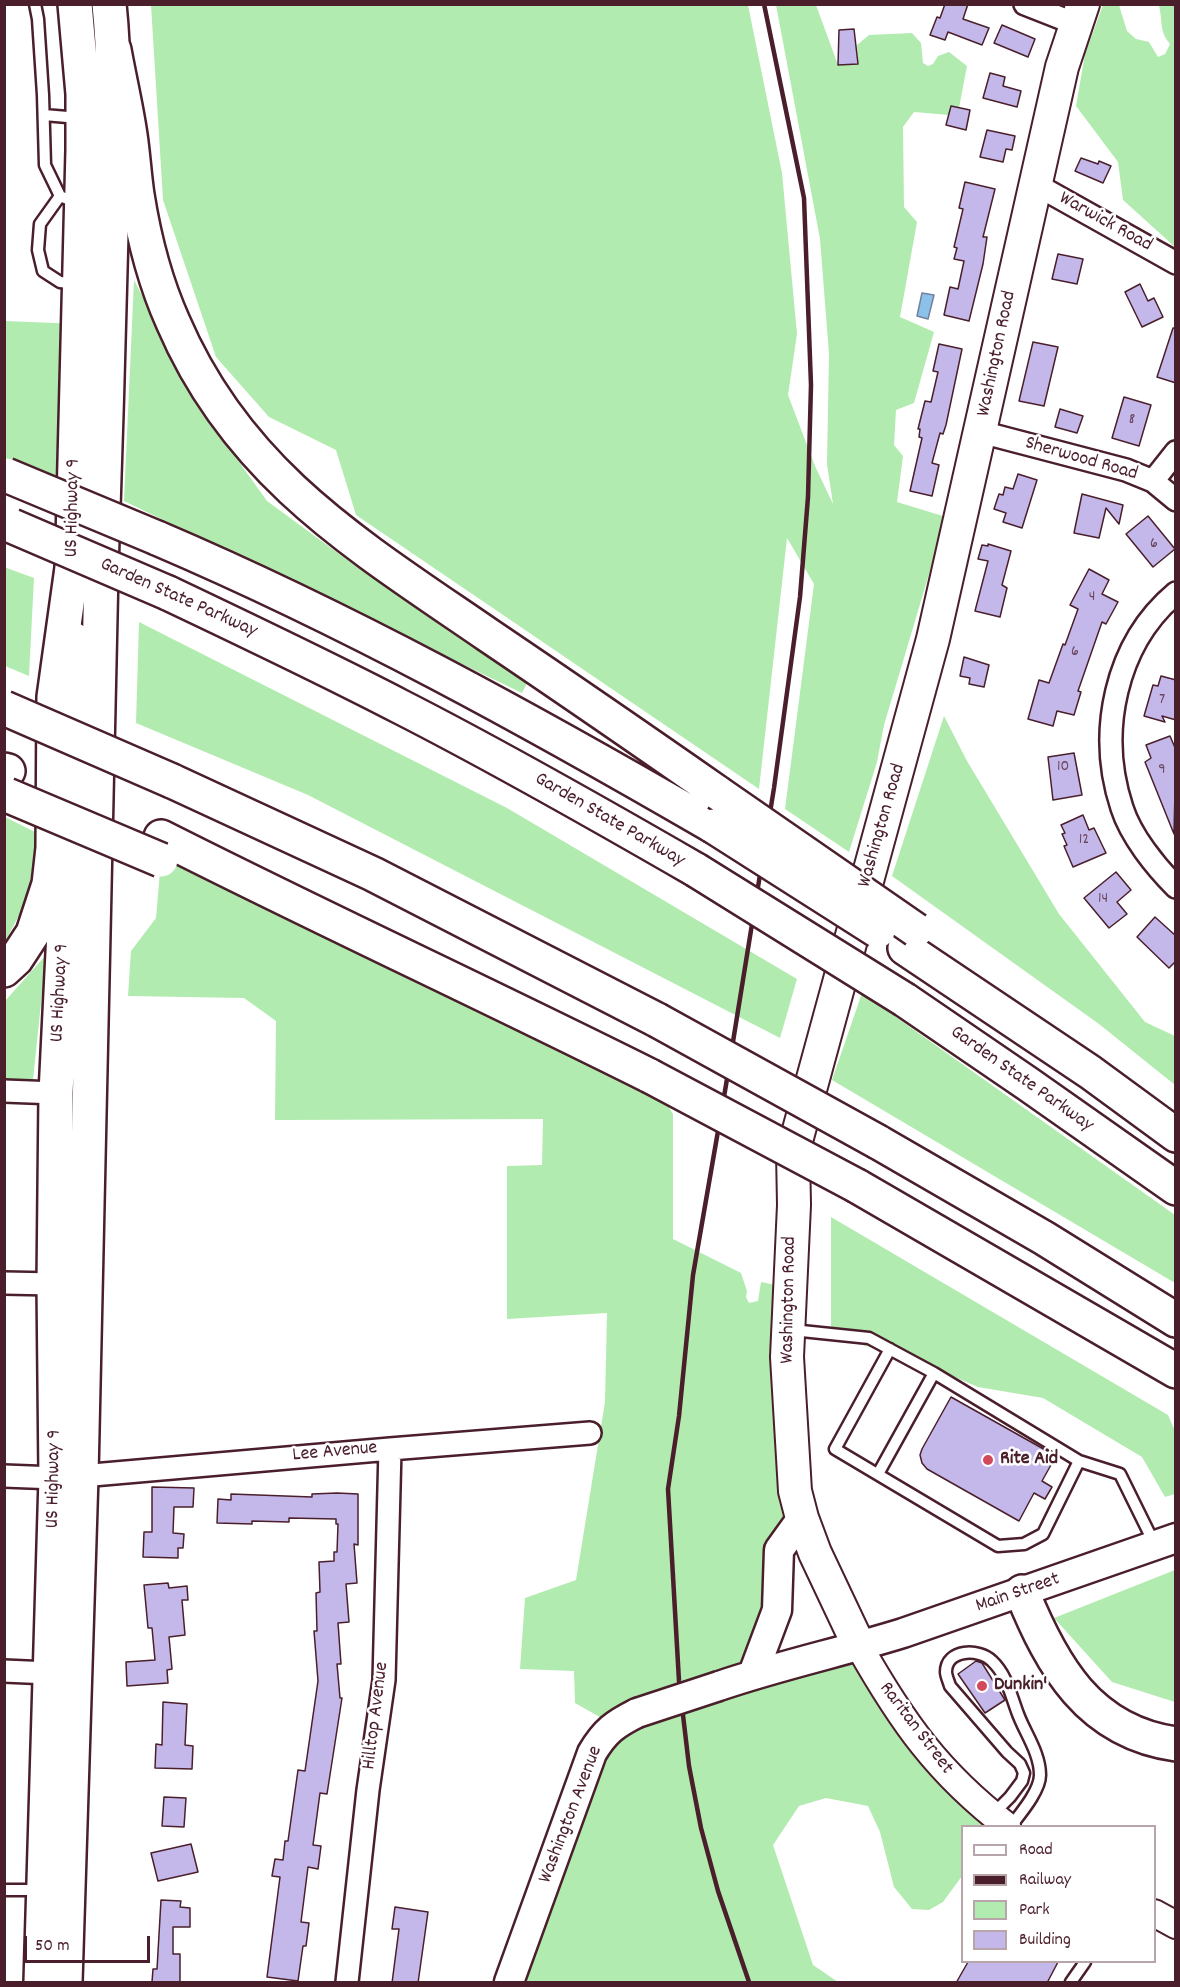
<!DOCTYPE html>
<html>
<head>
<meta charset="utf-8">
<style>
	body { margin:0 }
	#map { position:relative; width:1180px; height:1987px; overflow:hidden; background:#fff; font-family:Dekko,sans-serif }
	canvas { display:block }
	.frame { position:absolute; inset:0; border:6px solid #4a1f2b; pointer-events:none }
	.legend { position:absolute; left:961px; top:1825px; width:195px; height:138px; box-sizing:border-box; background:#fff; border:2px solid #b7a5aa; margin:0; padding:8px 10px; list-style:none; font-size:18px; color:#4a1f2b }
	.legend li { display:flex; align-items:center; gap:12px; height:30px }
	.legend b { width:30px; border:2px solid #b7a5aa }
	.scale { position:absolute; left:24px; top:1936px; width:126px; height:27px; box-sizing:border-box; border:3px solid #4a1f2b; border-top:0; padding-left:8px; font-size:18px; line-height:21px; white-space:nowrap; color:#4a1f2b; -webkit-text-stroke:4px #fff; paint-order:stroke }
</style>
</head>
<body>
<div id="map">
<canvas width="1180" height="1987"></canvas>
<div class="frame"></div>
<ul class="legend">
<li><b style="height:8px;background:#fff"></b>Road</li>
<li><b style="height:8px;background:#4a1f2b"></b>Railway</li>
<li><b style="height:16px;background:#b2ebaf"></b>Park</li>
<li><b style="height:16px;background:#c4b8ea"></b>Building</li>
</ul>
<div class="scale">50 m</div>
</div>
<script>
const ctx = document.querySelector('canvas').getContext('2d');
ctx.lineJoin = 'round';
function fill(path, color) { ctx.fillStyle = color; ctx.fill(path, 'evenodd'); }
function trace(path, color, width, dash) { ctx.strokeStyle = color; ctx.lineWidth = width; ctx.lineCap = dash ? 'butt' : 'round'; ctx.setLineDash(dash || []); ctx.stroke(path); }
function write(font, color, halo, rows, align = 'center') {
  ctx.font = font + ' Dekko,sans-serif'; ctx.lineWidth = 5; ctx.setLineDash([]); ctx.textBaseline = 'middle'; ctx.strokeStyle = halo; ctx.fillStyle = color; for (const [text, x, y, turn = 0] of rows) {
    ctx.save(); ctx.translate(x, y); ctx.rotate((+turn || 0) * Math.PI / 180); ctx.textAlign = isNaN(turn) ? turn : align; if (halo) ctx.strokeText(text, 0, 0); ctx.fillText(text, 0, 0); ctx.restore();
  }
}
fill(new Path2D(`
	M151 5H748L782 173 797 334 788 395 815 466 833 504 827 464 829 354 820 239 776 5H816L838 65 858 64 857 45 869 35 912 33 921 43 923 63 928 66 933 64 938 56 949 52 967 66 959 108 951 106 949 115 914 112 903 127 904 207 917 222 900 317 934 332 914 403 896 410 894 445 903 456 897 502 946 517 884 725 877 762 849 852 785 809 814 584 787 538 759 789 356 515 336 450 269 417 216 357 163 200Z
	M1103 5H1119L1127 31 1136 39 1149 42 1158 57 1165 54 1170 44C1159 31 1163 22 1159 6L1175 5V247L1123 200 1118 162 1076 106 1085 54Z
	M134 280 199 406 267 501 357 567 528 681 522 693 124 501Z
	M5 321 79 324 74 487 5 474Z
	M4 567 34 578 29 676 5 666Z
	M139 622 507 808 797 979 780 1038 308 795 136 723Z
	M944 716 967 761 1059 914 1145 1022 1175 1036V1085L1099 1024 892 876Z
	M5 817 37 833 28 898 5 942Z
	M161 860 268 891 650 1076 673 1114V1239L741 1273 747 1291 746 1297 749 1303 758 1301 761 1282 790 1288 795 1491 753 1674 859 1646 994 1826H962V1876L943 1902 929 1910 912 1909 894 1887 880 1832 868 1806 826 1798 799 1806 773 1845 813 1965 838 1982H509L614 1725 575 1703 574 1671 520 1669 525 1598 576 1580 605 1402 607 1313 507 1319V1166L542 1165 543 1119 275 1120 276 1021 244 998 128 996 131 951 156 918Z
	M46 955 33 1080H5V1001Z
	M862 993 1175 1215V1283L832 1080Z
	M831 1217 1168 1415 1175 1431V1494L1165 1497 1142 1457 1043 1398 978 1387 901 1354 831 1338Z
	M1175 1570V1702L1112 1682 1054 1618Z`), '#b2ebaf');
const water = new Path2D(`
	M922 293 934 295 928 319 917 316Z`);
fill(water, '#8cc2ea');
trace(water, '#72819e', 1.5);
const building = new Path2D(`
	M945 4H968L963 19 989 28 982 45 948 32 945 40 930 35 937 17 940 18Z
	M1002 25 1035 39 1028 57 994 43Z
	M854 29 858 64 838 65 839 30Z
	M990 73 1005 77 1003 86 1021 91 1017 107 983 98Z
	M951 106 970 110 966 130 946 125Z
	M987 130 1015 136 1012 150 1006 149 1003 162 980 157Z
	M1081 158 1098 164 1099 161 1111 166 1103 183 1075 171Z
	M965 182 995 189 983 237H987L983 264 969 321 944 315 950 287 958 289 964 261 954 259 957 248 954 247 963 209 959 208Z
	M1058 254 1083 259 1077 284 1052 279Z
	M1140 284 1148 301 1154 298 1163 317 1142 327 1125 292Z
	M1173 328H1176V383L1157 377Z
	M1033 342 1058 347 1044 406 1019 401Z
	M939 344 962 349 946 425 943 434 940 433 932 463 939 465 932 496 910 491 922 438 919 437 920 429H918L925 401 931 402 938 372 933 371Z
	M1124 397 1151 405 1139 446 1112 438Z
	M1060 409 1083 416 1077 433 1055 427Z
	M1018 474 1037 480 1022 528 1003 522 1006 513 994 509 999 494 1003 495 1005 487 1013 489Z
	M1082 494 1123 505 1119 524 1106 508 1099 538 1074 533Z
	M1148 516 1175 549 1153 567 1126 534Z
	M988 544 1011 551 1002 585 1007 588 1000 617 975 611 988 561 978 559 982 545 988 546Z
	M1089 569 1109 580 1102 594 1118 602 1106 624 1102 622 1078 691 1081 692 1074 715 1057 711 1053 726 1028 719 1039 680 1049 683 1063 644 1065 645 1078 609 1070 605Z
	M964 657 989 665 984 687 969 684 970 678 960 676Z
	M1161 676 1176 680V720L1162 716 1165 722 1144 716 1153 685 1158 686Z
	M1170 736 1176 750 1174 834 1145 762 1151 758 1146 745Z
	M1074 753 1082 795 1053 800 1048 757Z
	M1083 815 1089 830 1094 828 1106 853 1073 867 1064 846 1067 845 1062 834 1065 833 1061 825Z
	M1116 872 1131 890 1117 902 1127 914 1109 928 1084 898Z
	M1155 917 1176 936V961L1169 968 1137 937Z
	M951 1397 1056 1456 1042 1481 1052 1487 1045 1499 1034 1493 1019 1521 927 1469 922 1463 920 1455 922 1449Z
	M152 1487 194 1488 193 1507H174L173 1533 184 1534 183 1548H178V1558L143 1557 144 1532H152Z
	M337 1493 358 1494V1545L354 1544 357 1583 346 1584 349 1622 338 1623 341 1664H337L340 1698H342L327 1794 320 1793 313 1845 321 1846 318 1869 308 1867 301 1922 309 1923 306 1946H303L298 1981 267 1977 280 1877 272 1876 275 1859 283 1860 285 1841H288L298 1770 305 1771 318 1681 314 1631H317L316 1593 320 1592 319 1562 334 1561V1552H337L338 1524H336V1519L289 1518V1522L252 1521V1524L217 1523 218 1499 231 1500V1494L312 1497V1494Z
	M168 1583 169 1588 187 1586 188 1600H182L185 1635 169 1637 172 1669 167 1670 168 1683 127 1686 126 1662 155 1660 152 1628H148L144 1585Z
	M976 1661 982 1663 1005 1700 985 1713 958 1674Z
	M163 1702 187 1704 185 1745 193 1746 192 1769 155 1768 156 1744 162 1745Z
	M164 1797 186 1798 184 1827 162 1826Z
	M191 1844 198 1872 158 1881 151 1853Z
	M161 1900 181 1901 180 1907 190 1908V1927H173V1954H180V1982H152L153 1969H157Z
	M395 1907 428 1912 418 1983H392L399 1929H392Z
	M968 1962H1058L1047 1983H956Z`);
fill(building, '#c4b8ea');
trace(building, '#4a1f2b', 1.5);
const service = new Path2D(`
	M35 4 38 19 43 95 45 165 60 196 79 204
	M44 115 79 118
	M60 196 40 224 38 250 43 271 60 282 78 284
	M792 1330 869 1338 934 1373 1079 1461 1120 1474 1155 1545
	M890 1349 835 1449 998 1546 1024 1544 1043 1534 1079 1461
	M878 1474 934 1373
	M993 1814 1010 1797 1022 1781 1024 1773 1020 1764 1007 1752 950 1686C949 1682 946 1676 946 1672 946 1649 979 1648 992 1661 1007 1675 1011 1696 1018 1714 1025 1733 1040 1753 1040 1775 1040 1791 1020 1814 1011 1826
	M4 1890H41
	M1071 1982 1085 1962`);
const minor = new Path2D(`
	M1025 4 1076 24
	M1035 184 1176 263
	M981 432 1126 470 1153 481 1176 500
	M1153 481 1176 452
	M1176 593C1115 644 1097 733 1122 808 1131 836 1155 866 1176 887
	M4 1091 56 1093
	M4 1283 54 1284
	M4 1476 56 1478
	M81 1476 390 1449 590 1433
	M4 1671 49 1673
	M347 1982 368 1790 384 1680 390 1449`);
const tertiary = new Path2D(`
	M859 1646C902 1722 938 1773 1007 1826
	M1154 1913 1176 1925`);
const secondary = new Path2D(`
	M753 1674 777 1610 779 1550 802 1518
	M719 1686C780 1665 842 1652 903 1633L1176 1538
	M509 1982 592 1753C605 1731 615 1724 637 1713`);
const primary = new Path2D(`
	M859 1646 815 1553 802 1518 795 1491 787 1357 794 1205 793 1152 933 639 1062 67 1083 4`);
const trunk = new Path2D(`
	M72 578 83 150V94L75 4
	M41 1982 56 1478 54 1284 56 1093 67 872 73 701V639
	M65 1982 81 1476 101 571C105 458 108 346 111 233 112 157 117 80 109 4`);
const motorway = new Path2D(`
	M114 50C119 78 126 107 130 135 133 155 134 175 137 195 144 239 155 282 173 322 238 474 357 545 488 635 565 687 642 740 718 793
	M157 538C349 620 532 721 713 826
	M168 593C246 630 324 667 401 707 501 758 599 814 696 870
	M4 770 8 771
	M172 781 373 874 657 1020
	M161 837C323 919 488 995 650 1076
	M905 948 1090 1072 1176 1135
	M4 970 16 959 33 933 49 884 53 848 54 697 72 568
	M905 1000 1028 1084 1176 1188
	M878 1142 1044 1238 1176 1320
	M857 1186 1176 1371
	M1022 1592C1052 1666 1089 1732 1176 1744`);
trace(service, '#4a1f2b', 15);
trace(minor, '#4a1f2b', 26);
trace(tertiary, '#4a1f2b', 30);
trace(secondary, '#4a1f2b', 33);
trace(primary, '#4a1f2b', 36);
trace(trunk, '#4a1f2b', 38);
trace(motorway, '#4a1f2b', 38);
trace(service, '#fff', 10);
trace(minor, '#fff', 21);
trace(tertiary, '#fff', 26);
trace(secondary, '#fff', 28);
trace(primary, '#fff', 32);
trace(trunk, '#fff', 33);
trace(motorway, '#fff', 33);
trace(new Path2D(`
	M749 1982 718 1891 701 1828 689 1766 679 1681 668 1489 679 1416 693 1275 726 1085 774 788 800 597 808 497 811 385 804 198 764 4`), '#4a1f2b', 4.5);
const secondaryBridge = new Path2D(`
	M637 1713 719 1686`);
const motorwayBridge = new Path2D(`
	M6 475 157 538
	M12 526 168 593
	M4 708 172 781
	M718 793 916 930
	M7 795 161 860
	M713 826 878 931
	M696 870 905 1000
	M657 1020 878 1142
	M650 1076 857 1186`);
trace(secondaryBridge, '#4a1f2b', 33, []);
trace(motorwayBridge, '#4a1f2b', 38, []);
trace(secondaryBridge, '#fff', 28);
trace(motorwayBridge, '#fff', 33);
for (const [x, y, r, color] of [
	[988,1460,6,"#d1495b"],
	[982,1686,6,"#d1495b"]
]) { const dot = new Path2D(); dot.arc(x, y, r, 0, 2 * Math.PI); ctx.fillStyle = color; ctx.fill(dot); trace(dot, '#fff', 2); }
write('16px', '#68455b', null, [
	["8",1132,421],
	["6",1154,545],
	["4",1092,598],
	["6",1075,653],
	["7",1162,701],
	["10",1063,768],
	["9",1162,771],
	["12",1084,841],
	["14",1103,900]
]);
write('20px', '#4a1f2b', '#fff', [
	["Warwick Road",1105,223,29],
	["Washington Road",998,354,-78],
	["Sherwood Road",1081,460,16],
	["US Highway 9",74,508,-89],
	["Garden State Parkway",178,599,24],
	["Garden State Parkway",609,821,30],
	["Washington Road",883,826,-74],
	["US Highway 9",61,993,-87],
	["Garden State Parkway",1021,1080,35],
	["Washington Road",790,1300,-89],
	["Lee Avenue",335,1453,-5],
	["US Highway 9",55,1479,-89],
	["Main Street",1018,1594,-19],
	["Hilltop Avenue",377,1716,-83],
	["Raritan Street",915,1729,53],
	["Washington Avenue",572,1815,-69]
]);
write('bold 20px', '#4a1f2b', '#fff', [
	["Rite Aid",1000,1460],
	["Dunkin'",994,1686]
], 'left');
</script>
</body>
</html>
